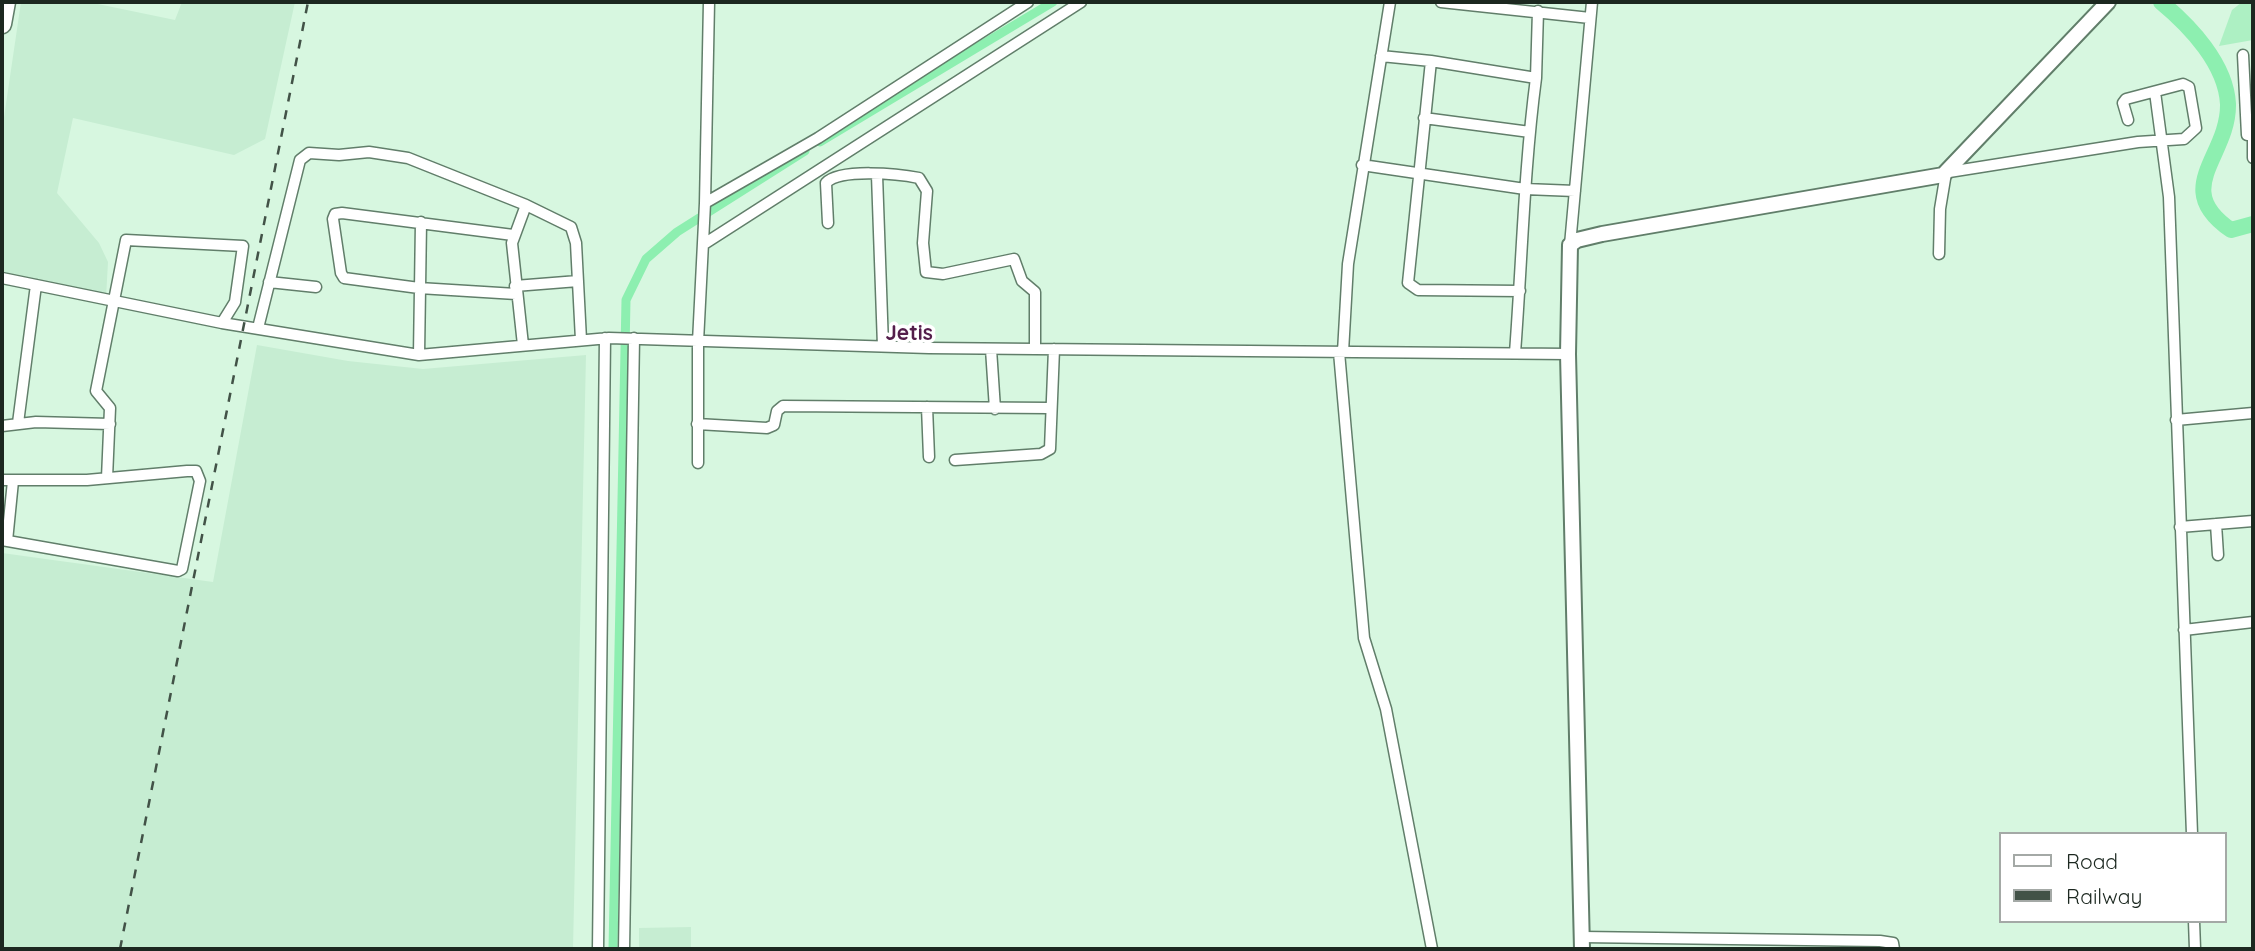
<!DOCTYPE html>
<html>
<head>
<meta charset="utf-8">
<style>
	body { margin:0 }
	#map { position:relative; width:2255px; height:951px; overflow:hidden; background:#d7f7e0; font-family:Quicksand,sans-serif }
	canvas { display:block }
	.frame { position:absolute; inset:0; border:4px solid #1c2820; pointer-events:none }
	.legend { position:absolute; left:1999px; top:832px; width:228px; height:91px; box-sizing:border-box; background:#fff; border:2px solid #a4a9a6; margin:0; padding:9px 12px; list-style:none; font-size:21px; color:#1c2820 }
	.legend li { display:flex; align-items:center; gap:14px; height:35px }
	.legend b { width:35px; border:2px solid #a4a9a6 }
</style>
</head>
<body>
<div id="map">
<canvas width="2255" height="951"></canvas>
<div class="frame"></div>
<ul class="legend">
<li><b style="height:9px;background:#fff"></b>Road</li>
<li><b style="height:9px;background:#425247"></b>Railway</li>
</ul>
</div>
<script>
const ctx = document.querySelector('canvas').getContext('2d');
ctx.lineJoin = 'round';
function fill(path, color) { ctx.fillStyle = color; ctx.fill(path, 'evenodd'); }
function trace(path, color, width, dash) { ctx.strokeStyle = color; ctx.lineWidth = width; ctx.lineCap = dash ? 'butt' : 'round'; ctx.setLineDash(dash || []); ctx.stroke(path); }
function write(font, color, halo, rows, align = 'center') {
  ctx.font = font + ' Quicksand,sans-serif'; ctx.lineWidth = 7; ctx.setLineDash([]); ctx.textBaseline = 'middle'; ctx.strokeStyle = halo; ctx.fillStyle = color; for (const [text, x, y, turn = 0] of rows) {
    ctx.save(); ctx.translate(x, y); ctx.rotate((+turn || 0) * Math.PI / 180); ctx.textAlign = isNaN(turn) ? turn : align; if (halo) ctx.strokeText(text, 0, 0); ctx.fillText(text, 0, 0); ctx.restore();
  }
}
fill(new Path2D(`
	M21 2H88L175 20 182 2H295L265 139 234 155 73 118 57 193 99 243 108 262 106 298 2 285V131Z
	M257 345 348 361 423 369 586 355 573 949H2V553L213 582Z
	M691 927V949H639V928Z`), '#c6edd2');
fill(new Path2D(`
	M2242 2H2253V40L2219 46 2232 10Z`), '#adf0c3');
trace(new Path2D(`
	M820 142 1053 2
	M613 949 626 300 646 259 677 232 805 151`), '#8defb0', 9);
trace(new Path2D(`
	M2161 2C2190 26 2226 64 2228 104 2229 157 2170 188 2231 230L2253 224`), '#8defb0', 16);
const street = new Path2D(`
	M1441 2 1590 18
	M2243 55 2247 135H2253
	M1381 56 1431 61
	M1536 78 1538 11
	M2155 92 2169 197 2192 834
	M1424 118 1530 132
	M2253 135V158
	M1362 165 1525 189 1575 191
	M1949 172 2138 142 2184 139 2196 128 2189 87 2183 84 2126 99 2123 103 2128 120
	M877 175 883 346
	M705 203 818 138 1028 2
	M828 223 826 183C840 168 899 174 919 178L927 191 923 243 926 272 943 274 1014 259 1022 281 1035 292V349
	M513 235 342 213 335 214 333 219 341 273 344 278 419 288 516 294
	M704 244 1081 2
	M1570 245 1592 2
	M1939 254 1940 209 1946 173
	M2 278 222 323 419 355 609 338 929 348 1568 354
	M269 282 316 287
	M515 286 578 281
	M258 328 300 160 309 153 339 155 369 152 408 158 526 205 571 227 576 243 581 340
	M523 345 512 243 526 205
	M991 349 995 409
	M1339 352 1364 638 1386 709 1432 949
	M1343 352 1348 264 1390 2
	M1515 353C1522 261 1524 169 1536 78L1431 61 1408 283 1418 290 1520 291
	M419 355 421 222
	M927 407 929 457
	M2176 420 2253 413
	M18 423 36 285
	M697 424 767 428 774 425 777 411 783 406 1049 408
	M2 426 36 422 110 424
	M955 460 1041 454 1050 449 1054 349
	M698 463V342L705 203 709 2
	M107 478 110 408 96 391 126 240 243 246 235 302 222 323
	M2 480H87L187 471H196L200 481 182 569 178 571 2 540
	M2216 524 2218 555
	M2180 527 2253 521
	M7 541 13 481
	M2184 630 2253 622
	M2194 921 2195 949
	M1582 937 1880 941 1893 943 1894 949
	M598 949 605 338
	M624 949 634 338`);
const secondary = new Path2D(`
	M1582 949 1568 354 1570 245 1577 240 1602 234 1943 175 2108 2`);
const highway = new Path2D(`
	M2 24 6 2`);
trace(street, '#617e6a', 13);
trace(secondary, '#617e6a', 18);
trace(highway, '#617e6a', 21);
trace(street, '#fff', 10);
trace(secondary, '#fff', 14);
trace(highway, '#fff', 18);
trace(new Path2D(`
	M120 949 308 2`), '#425247', 2.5, [9, 9]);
write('bold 21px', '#541e4b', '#fff', [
	["Jetis",909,334]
]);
</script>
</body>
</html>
